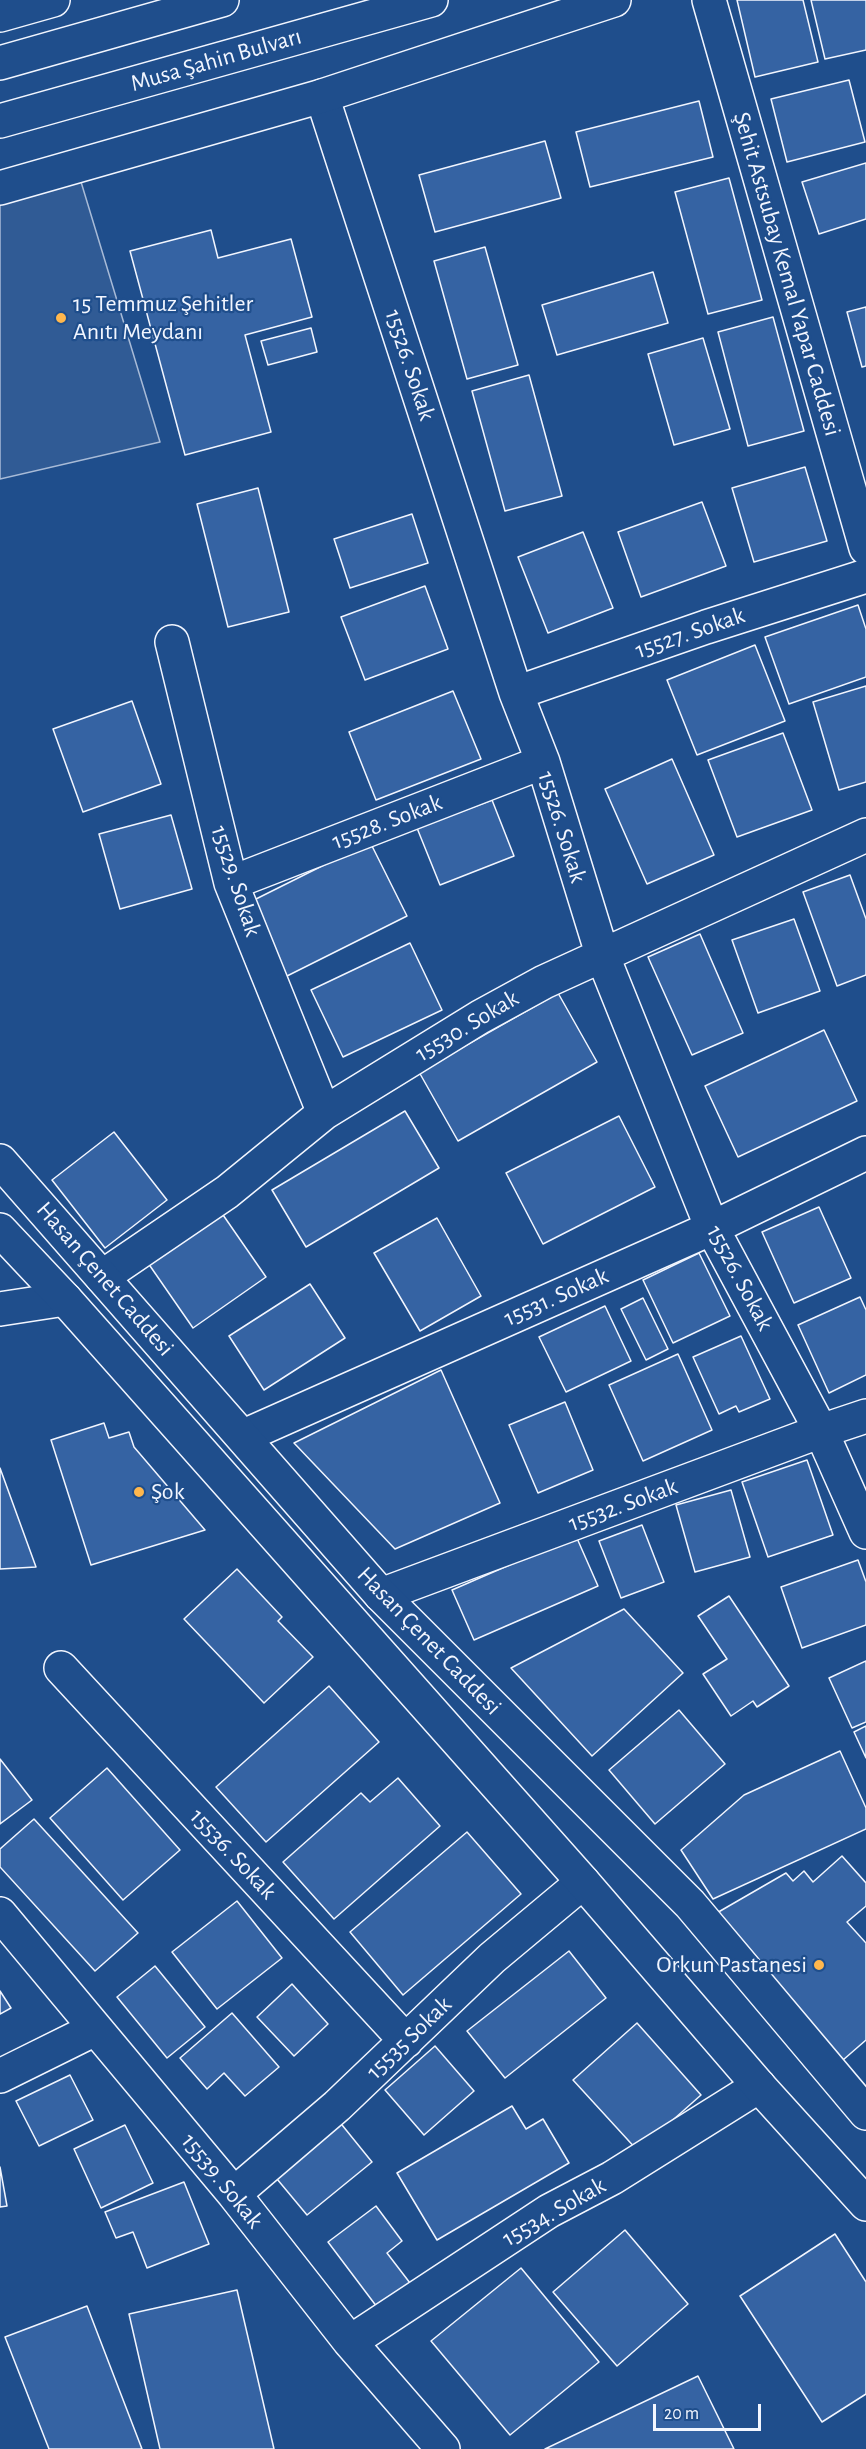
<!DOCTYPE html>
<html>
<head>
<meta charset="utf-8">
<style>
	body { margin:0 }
	#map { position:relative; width:866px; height:2449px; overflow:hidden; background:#1f4e8c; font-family:"Alegreya Sans",sans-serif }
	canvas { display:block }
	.scale { position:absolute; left:653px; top:2404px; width:108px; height:27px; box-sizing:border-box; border:3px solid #f2f6ff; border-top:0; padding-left:8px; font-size:18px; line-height:21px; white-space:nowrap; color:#f2f6ff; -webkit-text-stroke:4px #1f4e8c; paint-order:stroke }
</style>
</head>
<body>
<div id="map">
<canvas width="866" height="2449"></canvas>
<div class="scale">20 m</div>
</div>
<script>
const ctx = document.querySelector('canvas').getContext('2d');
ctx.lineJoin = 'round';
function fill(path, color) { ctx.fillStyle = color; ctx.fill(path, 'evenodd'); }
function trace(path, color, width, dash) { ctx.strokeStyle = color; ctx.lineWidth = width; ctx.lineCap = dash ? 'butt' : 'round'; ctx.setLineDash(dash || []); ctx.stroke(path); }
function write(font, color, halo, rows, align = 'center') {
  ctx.font = font + ' "Alegreya Sans",sans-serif'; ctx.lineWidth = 4.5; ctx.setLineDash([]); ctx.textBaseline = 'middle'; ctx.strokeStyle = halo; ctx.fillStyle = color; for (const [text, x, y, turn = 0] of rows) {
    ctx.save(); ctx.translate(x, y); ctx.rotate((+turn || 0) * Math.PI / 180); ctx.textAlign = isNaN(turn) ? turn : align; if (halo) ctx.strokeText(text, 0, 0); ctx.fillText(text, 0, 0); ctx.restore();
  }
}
const built = new Path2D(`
	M78 172 160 442 0 479V195Z`);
fill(built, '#305b95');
trace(built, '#a8bbd7', 1.5);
const building = new Path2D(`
	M737 0H803L818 62 755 77Z
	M811 0H866V50L825 59Z
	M849 80 865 142 787 162 771 99Z
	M699 101 713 157 590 187 576 132Z
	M545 141 561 198 435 232 419 175Z
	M866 163V219L819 234 802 182Z
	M729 178 762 300 708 314 675 192Z
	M211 230 218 258 291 239 312 317 245 335 271 432 185 455 130 251Z
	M485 247 518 365 467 379 434 261Z
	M653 272 668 323 557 355 542 305Z
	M866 307V366L862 367 847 312Z
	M773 317 804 431 748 446 718 332Z
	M311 328 317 352 268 365 261 341Z
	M703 338 730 429 674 445 648 354Z
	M529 375 562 496 505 511 472 391Z
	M805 467 827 541 754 562 732 488Z
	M258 488 289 612 228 627 197 504Z
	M702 502 726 566 641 597 618 532Z
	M412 514 428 563 350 588 334 539Z
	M583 532 613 608 548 633 518 557Z
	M425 586 448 649 365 680 341 617Z
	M858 605 866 629V677L789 704 765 637Z
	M755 645 785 721 697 755 667 680Z
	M866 686V782L839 790 813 702Z
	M453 691 481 759 376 800 349 732Z
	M132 701 161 784 83 812 53 729Z
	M783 733 812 810 737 837 708 760Z
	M672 759 714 855 647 884 605 789Z
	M492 800 514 856 440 885 417 828Z
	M171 815 192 889 120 909 99 834Z
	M370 842 407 916 285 977 248 903Z
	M850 875 866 919V975L837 986 803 892Z
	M794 919 820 991 758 1013 732 940Z
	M700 934 743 1033 692 1055 648 957Z
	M410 943 442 1010 343 1057 311 990Z
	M558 993 597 1062 458 1141 419 1072Z
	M824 1030 857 1101 738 1157 705 1086Z
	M405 1111 439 1168 306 1247 272 1190Z
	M619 1116 655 1187 543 1244 506 1173Z
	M114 1132 167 1200 105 1248 52 1180Z
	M819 1207 851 1278 794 1303 762 1232Z
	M221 1212 266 1277 193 1328 148 1263Z
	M437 1218 481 1296 420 1331 374 1253Z
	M699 1253 730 1316 673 1343 643 1280Z
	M310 1284 345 1338 264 1390 229 1336Z
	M860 1297 866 1310V1375L829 1393 798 1325Z
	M643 1298 668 1349 646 1360 621 1309Z
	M605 1306 631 1361 566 1392 539 1337Z
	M741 1336 770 1399 739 1412 736 1406 719 1414 693 1357Z
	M678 1354 712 1430 643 1461 609 1385Z
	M441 1370 500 1503 395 1549 294 1443Z
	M565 1402 593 1470 538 1493 509 1425Z
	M104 1423 109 1438 129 1432 134 1447 205 1530 91 1565 51 1440Z
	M807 1460 833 1535 768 1557 742 1482Z
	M0 1468 36 1567 0 1569Z
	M731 1490 750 1557 695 1572 676 1505Z
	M642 1525 664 1582 621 1598 599 1541Z
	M576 1536 598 1586 474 1640 452 1590Z
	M858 1560 866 1582V1625L802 1648 781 1587Z
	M237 1569 282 1617 278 1621 313 1657 264 1703 184 1619Z
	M729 1596 789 1686 757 1707 753 1701 731 1716 703 1674 727 1659 698 1616Z
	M624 1609 683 1673 592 1756 511 1668Z
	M866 1661V1722L852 1728 829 1678Z
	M329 1686 379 1742 266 1842 216 1787Z
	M679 1710 725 1764 655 1824 609 1770Z
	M866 1726V1758L854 1732Z
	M840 1751 866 1808V1829L713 1899 681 1850 744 1795Z
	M0 1759 32 1800 0 1824Z
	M107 1768 180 1850 123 1900 50 1818Z
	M398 1778 440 1826 334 1919 283 1862 361 1793 370 1802Z
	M34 1819 138 1933 95 1971 0 1867V1849Z
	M467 1832 521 1894 403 1995 350 1932Z
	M842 1856 866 1883V1906L847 1922 866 1943V2040L843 2060 715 1914 786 1873 793 1881 804 1871 813 1882Z
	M237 1901 282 1958 217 2009 172 1952Z
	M569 1951 606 1998 505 2078 467 2031Z
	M155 1966 205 2027 167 2058 117 1997Z
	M292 1984 328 2024 294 2056 257 2017Z
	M0 1991 11 2008 0 2014Z
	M232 2013 279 2067 245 2096 224 2073 207 2089 180 2058Z
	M637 2023 701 2095 638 2151 573 2080Z
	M435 2046 474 2091 424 2135 385 2090Z
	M70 2075 93 2120 39 2146 16 2101Z
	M512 2106 526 2129 543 2119 569 2163 437 2240 397 2173Z
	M338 2120 372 2162 307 2215 272 2173Z
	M125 2125 153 2183 101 2208 74 2149Z
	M0 2167 7 2206 0 2207Z
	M184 2182 209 2244 147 2268 133 2232 116 2238 105 2212Z
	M376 2206 402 2241 387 2253 410 2283 377 2307 328 2242Z
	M625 2230 688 2304 617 2366 553 2292Z
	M835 2234 866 2282V2394L822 2422 740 2296Z
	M521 2268 599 2362 510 2435 431 2341Z
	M237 2290 274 2449H160L129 2314Z
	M87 2306 142 2449H49L5 2337Z
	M698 2376 734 2449H545Z`);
fill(building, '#3563a3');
trace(building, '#f2f6ff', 1.5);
const minor = new Path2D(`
	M709 0 866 548
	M322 96 516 693 543 762 603 957 712 1228 821 1431 866 1532
	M172 642 231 883 324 1113
	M516 693 706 627 866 576
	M231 883 543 762
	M102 1277 227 1192 324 1113 480 1017 544 982 866 835
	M0 1309 65 1299
	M244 1436 712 1228 866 1153
	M381 1595 821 1431 866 1416
	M61 1668 406 2041
	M0 1914 234 2194 350 2342 443 2449
	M0 2076 95 2029
	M234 2194 337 2106 492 1958 583 1882
	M350 2342 549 2211 612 2178 759 2086`);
const tertiary = new Path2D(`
	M0 1161 381 1595 690 1904 866 2113
	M0 1230 65 1299 583 1882 759 2086 866 2204`);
const secondary = new Path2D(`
	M0 15 53 0
	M0 188 322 96 614 0`);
const primary = new Path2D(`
	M0 63 222 0
	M0 121 431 0`);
trace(minor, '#f2f6ff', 36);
trace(tertiary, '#f2f6ff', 36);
trace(secondary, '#f2f6ff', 36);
trace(primary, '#f2f6ff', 36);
trace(minor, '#1f4e8c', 33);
trace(tertiary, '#1f4e8c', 33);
trace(secondary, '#1f4e8c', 33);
trace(primary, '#1f4e8c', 33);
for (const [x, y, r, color] of [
	[61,318,6,"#ffb74d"],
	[139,1492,6,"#ffb74d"],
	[819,1965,6,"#ffb74d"]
]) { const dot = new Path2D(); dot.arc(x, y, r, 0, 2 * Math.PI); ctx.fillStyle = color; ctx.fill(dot); trace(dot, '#1f4e8c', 2); }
write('24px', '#f2f6ff', '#1f4e8c', [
	["Musa Şahin Bulvarı",216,60,-16],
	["Şehit Astsubay Kemal Yapar Caddesi",787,274,74],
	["15526. Sokak",410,365,72],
	["15527. Sokak",690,633,-19],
	["15528. Sokak",387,822,-21],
	["15526. Sokak",562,827,73],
	["15529. Sokak",236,881,72],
	["15530. Sokak",467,1026,-31],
	["15526. Sokak",740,1278,62],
	["Hasan Çenet Caddesi",105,1279,49],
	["15531. Sokak",556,1297,-24],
	["15532. Sokak",623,1505,-20],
	["Hasan Çenet Caddesi",429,1641,46],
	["15536. Sokak",233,1854,47],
	["15535 Sokak",409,2038,-44],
	["15539. Sokak",222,2181,51],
	["15534. Sokak",554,2212,-30]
]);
write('24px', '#f2f6ff', '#1f4e8c', [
	["15 Temmuz Şehitler",73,304],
	["Anıtı Meydanı",73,332],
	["Şok",151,1492],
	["Orkun Pastanesi",807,1965,"right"]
], 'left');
</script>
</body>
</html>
